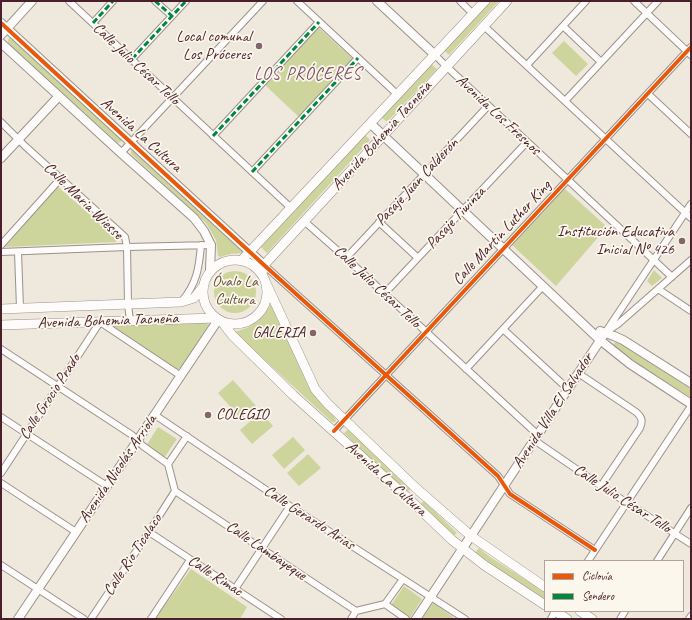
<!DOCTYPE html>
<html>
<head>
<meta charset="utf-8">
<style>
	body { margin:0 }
	#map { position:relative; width:692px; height:620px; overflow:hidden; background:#efe8dc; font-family:Caveat,sans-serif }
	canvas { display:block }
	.frame { position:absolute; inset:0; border:2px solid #4a1f2b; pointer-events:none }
	.legend { position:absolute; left:544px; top:560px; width:140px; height:52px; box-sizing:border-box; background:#fbf7ec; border:1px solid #b4a19f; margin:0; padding:5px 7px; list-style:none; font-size:12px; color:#4a1f2b }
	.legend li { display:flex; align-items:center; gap:8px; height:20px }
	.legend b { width:20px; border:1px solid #b4a19f }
</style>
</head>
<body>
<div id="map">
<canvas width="692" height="620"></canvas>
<div class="frame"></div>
<ul class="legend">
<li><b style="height:5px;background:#e8590c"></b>Ciclovía</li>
<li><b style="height:5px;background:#00873e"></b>Sendero</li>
</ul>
</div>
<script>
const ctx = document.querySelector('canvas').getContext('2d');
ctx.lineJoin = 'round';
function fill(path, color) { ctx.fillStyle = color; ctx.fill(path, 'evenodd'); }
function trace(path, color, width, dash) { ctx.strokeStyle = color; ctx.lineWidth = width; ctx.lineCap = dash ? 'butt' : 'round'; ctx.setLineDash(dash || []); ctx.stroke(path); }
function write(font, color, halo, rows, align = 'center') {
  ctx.font = font + ' Caveat,sans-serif'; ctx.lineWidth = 3.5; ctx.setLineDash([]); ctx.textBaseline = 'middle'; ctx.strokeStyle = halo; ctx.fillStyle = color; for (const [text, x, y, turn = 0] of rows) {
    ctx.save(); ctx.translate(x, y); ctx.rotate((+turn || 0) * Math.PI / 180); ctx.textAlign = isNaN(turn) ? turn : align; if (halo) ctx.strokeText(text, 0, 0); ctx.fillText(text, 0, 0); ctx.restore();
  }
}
fill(new Path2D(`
	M490 1H499L449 55 444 50Z
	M318 27 354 60 300 118 265 85Z
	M9 38H12L122 139V141L118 143 8 43V40Z
	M564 41 588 64 576 76 552 53Z
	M431 64 437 69 387 122 381 117Z
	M365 135 370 140 267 253 261 247Z
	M131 150H134L243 250 244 253 230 254 220 257 218 256 216 240 206 223 131 154Z
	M57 186 117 238 116 242 5 247Z
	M564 188 607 227 556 286 512 245Z
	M654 270 662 278 652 286 647 281Z
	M214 292a21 21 0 1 1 42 0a21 21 0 1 1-42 0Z
	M271 304 293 350 310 390 335 417 336 421 335 422H332L234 332C255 326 259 323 271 304Z
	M203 322 209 324 182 367 177 370 111 328V324Z
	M618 341 691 389V398L641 366 614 346V343Z
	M233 380 256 406 241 419 218 393Z
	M261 412 273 426 252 444 240 430Z
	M158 427 177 439 164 458 146 446Z
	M349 429 411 488 406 493 344 433Z
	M293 437 305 450 284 469 272 455Z
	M308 454 321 468 299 486 287 473Z
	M424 501 457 533 453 537 419 505Z
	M479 548 490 557 545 592V602L474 554Z
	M191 569 247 607 240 619H155Z
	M404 586 422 599 410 618 391 605Z
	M433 603 453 617 451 619H422Z`), '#cdd59d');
const minor = new Path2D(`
	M69 1 291 208
	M155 1 172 16
	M297 1 398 95
	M460 1 473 14
	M634 1 691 55
	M93 23 113 1
	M484 26 691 218
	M563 26 601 62
	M435 55 446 66 672 277
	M132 59 186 1
	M527 65 586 1
	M648 94 691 134
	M565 101 658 1
	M1 122 25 146 125 237 127 247 128 304 130 321
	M213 136 319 22
	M121 153 263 1
	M252 172 358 58
	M304 221 346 258 537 434
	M379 222 418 258
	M1 245 61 178
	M1 252 127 247 211 245
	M18 252 20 308
	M346 258 488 106
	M264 265 498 476 510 494 595 550
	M658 289 691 311
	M384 294 527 142
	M182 301C197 283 199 268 201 245
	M503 329 568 389
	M609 330 618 324 658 289 691 260
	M605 333 691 204
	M1 349 132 435 143 446 168 464 175 491
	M466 369 543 286
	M578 373 636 412C642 417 643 421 640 428L601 486
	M155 415 290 506 465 619
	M1 417 107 486
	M334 431 691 47
	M534 440 601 486 691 544
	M168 464 187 436
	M1 473 100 322 181 376
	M1 483 76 532
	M175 491 356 611
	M149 532 281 619
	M588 561 691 406
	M657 561 691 508
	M1 565 84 619
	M235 589 290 506
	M385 604 406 619
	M356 611 385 604 403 579
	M91 619 149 532 175 491
	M151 619 190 560
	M351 619 356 611
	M551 619 555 611
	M620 619 625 611
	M689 619 691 616`);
const tertiary = new Path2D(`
	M377 1 435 55
	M1 23 264 265
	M1 35 32 1
	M1 43 121 153 194 218 204 231 211 245 210 270
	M371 124 600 340 630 364 691 404
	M1 158 59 96
	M600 331 614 336 623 340 691 383
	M18 619 218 320
	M416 619 605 333`);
const secondary = new Path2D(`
	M203 292a32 32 0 1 1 64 0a32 32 0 1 1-64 0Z
	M242 260 485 1
	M262 274 264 265 507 1
	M265 281 311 380 315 389 327 403 417 489 471 536 545 587
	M1 309 181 302 194 298 202 288
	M222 322 232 335 293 395 408 498 452 540 484 565 545 605
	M1 325 216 318
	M555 611 567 619
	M580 611 592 619`);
trace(minor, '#9b918d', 8);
trace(tertiary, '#9b918d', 10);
trace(secondary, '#9b918d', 10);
trace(minor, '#fdfcfa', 6);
trace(tertiary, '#fdfcfa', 8);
trace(secondary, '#fdfcfa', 9);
trace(new Path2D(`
	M155 1 172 16
	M93 23 113 1
	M132 59 186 1
	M213 136 319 22
	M252 172 358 58`), '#00873e', 3, [6, 3]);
trace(new Path2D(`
	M1 23 264 265 498 476 510 494 595 550
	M334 431 691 47`), '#e8590c', 4);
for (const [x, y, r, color] of [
	[259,46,4,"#846569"],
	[682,241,4,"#846569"],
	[313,333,4,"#846569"],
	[208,415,4,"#846569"]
]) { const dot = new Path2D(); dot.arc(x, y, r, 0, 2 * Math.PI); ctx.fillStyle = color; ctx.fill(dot); trace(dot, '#fbf7ec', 1.5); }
write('16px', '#4a1f2b', '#fbf7ec', [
	["Local comunal",251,37],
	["Los Próceres",251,55],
	["Institución Educativa",674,232],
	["Inicial Nº 426",674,250],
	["GALERIA",305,333],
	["COLEGIO",216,415,"left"]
], 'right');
write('16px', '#4a1f2b', '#fbf7ec', [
	["Calle Julio César Tello",136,64,43],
	["Avenida Los Fresnos",498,115,43],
	["Avenida La Cultura",141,135,42],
	["Avenida Bohemia Tacneña",382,136,-48],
	["Pasaje Juan Calderón",417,182,-47],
	["Calle Maria Wiesse",83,201,44],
	["Pasaje Tiwinza",456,218,-47],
	["Calle Martin Luther King",502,233,-47],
	["Calle Julio César Tello",377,287,43],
	["Avenida Bohemia Tacneña",108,321,-2],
	["Calle Grocio Prado",50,397,-57],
	["Avenida Villa El Salvador",553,411,-57],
	["Avenida Nicolás Arriola",118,469,-56],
	["Avenida La Cultura",386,479,42],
	["Calle Julio César Tello",622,499,33],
	["Calle Gerardo Arias",309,518,33],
	["Calle Lambayeque",266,551,34],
	["Calle Rio Ticalaco",133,555,-57],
	["Calle Rimac",215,576,33]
]);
write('16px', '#69513e', '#fbf7ec', [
	["Óvalo La",235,282],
	["Cultura",235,300]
]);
ctx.letterSpacing = '1px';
write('17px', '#7d5168', '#fbf7ec', [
	["LOS PRÓCERES",308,75]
]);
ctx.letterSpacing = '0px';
</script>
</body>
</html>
